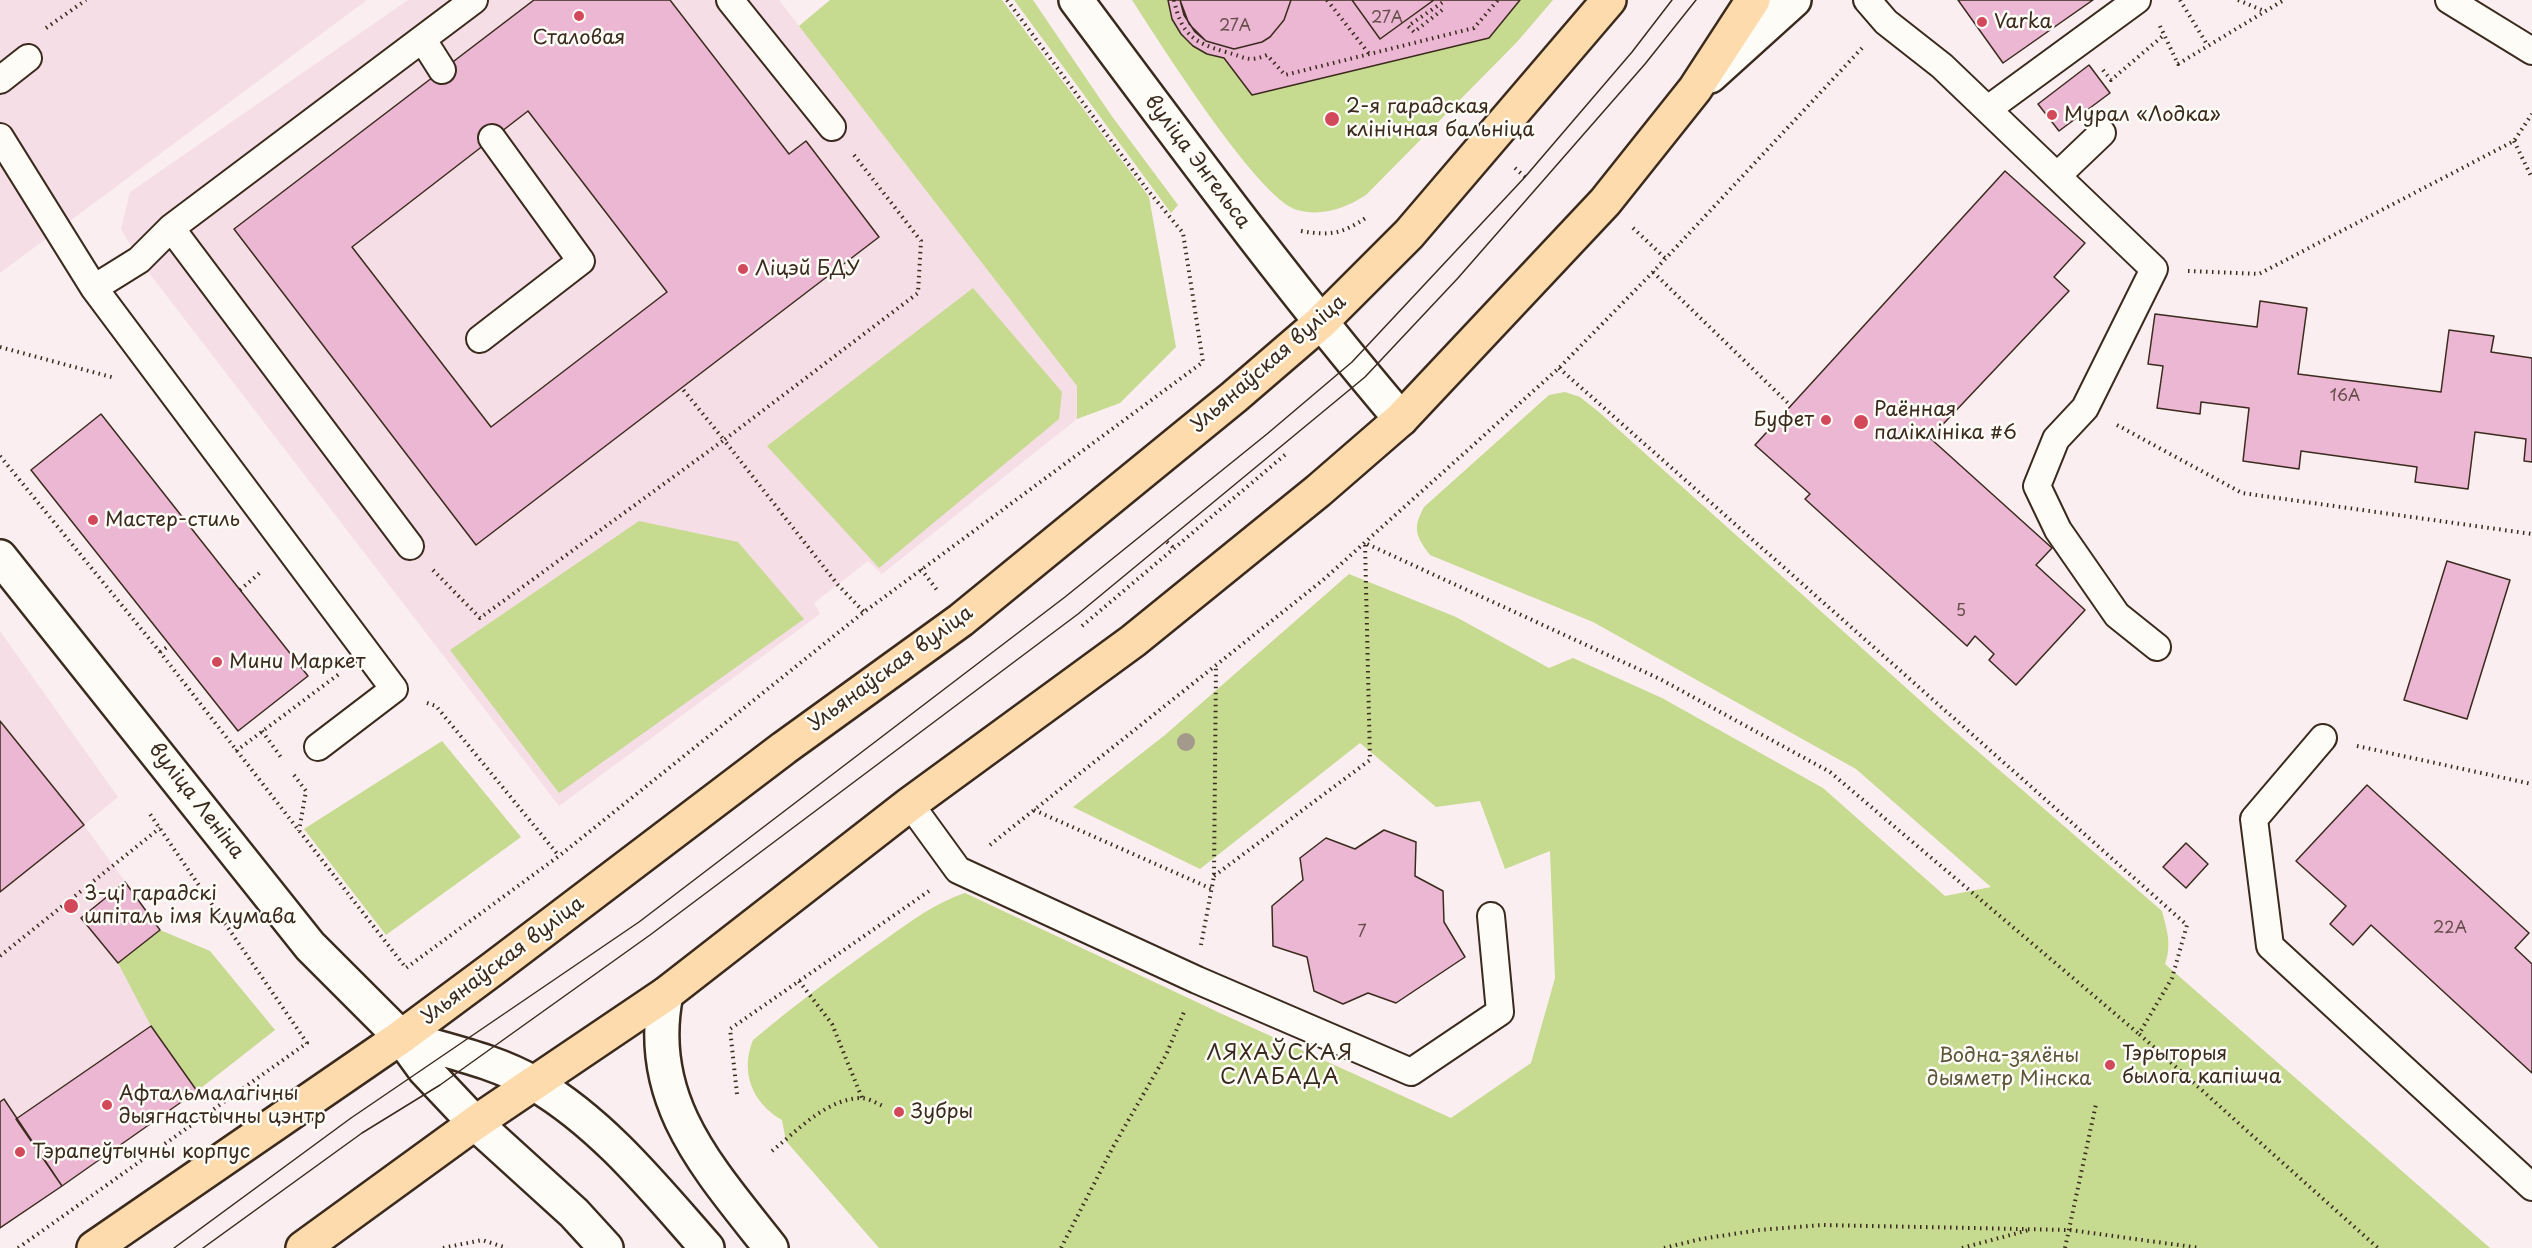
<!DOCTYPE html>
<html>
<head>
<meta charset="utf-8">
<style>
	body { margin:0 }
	canvas { display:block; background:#faeef0 }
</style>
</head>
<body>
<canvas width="2532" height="1248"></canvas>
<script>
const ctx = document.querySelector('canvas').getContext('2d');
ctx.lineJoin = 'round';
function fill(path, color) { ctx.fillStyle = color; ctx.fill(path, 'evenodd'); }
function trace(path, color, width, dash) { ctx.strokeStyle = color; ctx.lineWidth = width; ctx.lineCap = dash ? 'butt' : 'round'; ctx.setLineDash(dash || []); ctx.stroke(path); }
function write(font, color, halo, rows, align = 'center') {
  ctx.font = font + ' "Playpen Sans",sans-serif'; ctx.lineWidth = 5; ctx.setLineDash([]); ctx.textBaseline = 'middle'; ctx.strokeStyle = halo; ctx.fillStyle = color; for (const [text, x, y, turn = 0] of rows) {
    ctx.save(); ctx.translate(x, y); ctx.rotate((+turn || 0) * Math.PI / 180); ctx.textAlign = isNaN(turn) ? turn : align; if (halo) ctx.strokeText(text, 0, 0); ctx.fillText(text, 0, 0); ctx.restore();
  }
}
fill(new Path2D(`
	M0 0H367L0 273Z
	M408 0H779L1077 386V419L882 574 868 561 814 603 820 614 559 806 139 260 121 229 130 192Z
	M0 631 118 797 84 825 160 930 210 951 275 1030 197 1091 0 1228Z`), '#f6dee7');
fill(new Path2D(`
	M830 0H1002L1149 197 1176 347 1120 403 1077 419V386L799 26Z
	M1014 0H1033L1111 115 1178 205 1171 213Z
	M1132 0H1168C1176 32 1191 50 1224 58L1252 95 1489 38 1520 0H1553L1517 42 1366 195C1346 208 1322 217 1297 210 1258 199 1158 40 1132 0Z
	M973 288 1062 392 1059 419 879 568 767 446Z
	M1565 392 1580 397 1600 413 1952 729 2162 911C2167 930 2172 945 2165 964L2490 1248H879L786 1141 782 1120C752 1103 740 1072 753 1040 796 1004 840 971 886 939 911 921 935 903 965 893L1220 1013 1451 1118 1531 1063 1555 978 1550 851 1505 869 1480 801 1436 807 1360 743 1200 869 1073 807 1165 735 1349 574 1456 617 1549 668 1573 658 1662 698 1823 788 1945 896 1991 887 1856 769 1593 622 1430 555C1416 536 1412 529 1424 507L1549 395Z
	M639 521 738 542 804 619 559 793 450 650Z
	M442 741 521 837 386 935 304 829Z
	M160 930 210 951 275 1030 197 1091 151 1026 118 963Z`), '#c6da90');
const building = new Path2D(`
	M534 0H670L789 154 806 141 879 237 476 545 234 229ZM528 111 667 292 491 427 352 247Z
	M1168 0H1180L1189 24 1206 41 1234 49 1262 42 1270 37 1284 20 1291 0H1352L1380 39 1434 0H1520L1489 38 1252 95 1224 58 1207 54 1193 46 1181 34 1172 19Z
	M1180 0H1291L1284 20 1270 37 1262 42 1234 49 1206 41 1195 32 1184 15Z
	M1352 0H1434L1380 39Z
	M1958 0H2093L2003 63Z
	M2089 65 2110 93 2059 131 2038 104Z
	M2005 171 2085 243 2054 277 2069 291 1930 438 2052 548 2036 565 2085 610 2016 685 1989 660 1994 654 1975 636 1967 646 1805 499 1810 494 1755 445Z
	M2260 301 2307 308 2298 374 2441 392 2449 330 2494 336 2491 352 2532 358V462L2524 461 2526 439 2475 432 2468 489 2415 482 2417 467 2301 451 2299 469 2243 461 2249 408 2201 402 2200 414 2157 408 2163 366 2148 364 2155 314 2257 327Z
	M101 414 308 676 238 731 31 470Z
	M2447 561 2510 580 2467 719 2404 700Z
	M0 721 84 825 0 892Z
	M2367 785 2529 933 2515 948 2532 964V1073L2371 925 2353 945 2330 924 2346 906 2296 861Z
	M1384 830 1416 842 1415 876 1443 891 1444 922 1465 957 1396 1003 1368 993 1343 1004 1314 991 1307 957 1273 946 1272 906 1303 880 1300 858 1326 838 1355 849Z
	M2186 843 2208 864 2186 888 2163 867Z
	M125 882 160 930 118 963 81 918Z
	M151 1026 197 1091 62 1186 16 1119Z
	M4 1099 62 1186 0 1228V1102Z`);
fill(building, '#ecb7d3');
trace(building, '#3b2a1e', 1.5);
const service = new Path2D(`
	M730 0 832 127
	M1867 0 1886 22 1942 66 2154 269 2085 408 2056 439 2037 486 2058 530 2117 615 2157 647
	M2449 0 2532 51
	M423 40 442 70
	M0 80 28 58
	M1988 109 2137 0
	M0 137 94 288 394 689 318 747
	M2057 176 2102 133
	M171 228 474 0
	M94 288 139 260 171 228 410 546
	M480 339 581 261 492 138
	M2323 738 2254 819 2270 946 2532 1187
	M910 804 958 870 1197 980 1411 1072 1500 1012 1491 916`);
const minor = new Path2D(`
	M1710 76 1794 0`);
const tertiary = new Path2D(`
	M1076 0C1182 142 1286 284 1401 419`);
const secondary = new Path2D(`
	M0 557 310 946 401 1037 425 1070 475 1123 574 1213 606 1248
	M666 994C644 1101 710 1170 771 1248
	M401 1037C446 1051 494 1060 535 1084 603 1124 655 1189 707 1248`);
const primary = new Path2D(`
	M94 1248 401 1037 494 968 784 748 961 620 1234 397 1320 323 1409 234 1609 0
	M303 1248 475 1123 666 994 910 804 1133 641 1318 491 1401 419 1605 202 1695 89 1753 0`);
trace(service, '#3b2a1e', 30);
trace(minor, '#3b2a1e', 38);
trace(tertiary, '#3b2a1e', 38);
trace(secondary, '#3b2a1e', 38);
trace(primary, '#3b2a1e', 38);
trace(new Path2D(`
	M1174 0C1181 34 1194 43 1226 52 1245 57 1248 63 1267 55L1285 75 1474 28 1498 0
	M1327 0 1370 55
	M2180 0 2208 46
	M2238 0 2264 11
	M1442 10 1414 32 1408 26 1446 0
	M2160 26 2178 64 2284 0
	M46 28 86 0
	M2103 70 2111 80 2164 35
	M2514 141 2532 178
	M854 155 921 241 918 293 724 440 838 585 864 612
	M1515 168 1525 177
	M1633 228 1666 259
	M1301 231C1331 236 1342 234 1367 217
	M2188 271 2259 274 2514 141 2532 114
	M1653 272 1791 406
	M0 347 115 378
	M1559 368 2187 925 2172 978 2139 1034 2378 1248
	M2117 425 2242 493 2532 534
	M0 456 160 652 406 968 559 856 864 612 1203 362 1183 233 1146 188 1007 0
	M1167 542 1175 549
	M921 569 937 590
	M433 570 480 618 724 440 681 387
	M240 590 262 571
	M1082 626 1286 454
	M160 652 170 645
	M427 703 436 706 559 856
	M262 731 283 760
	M2357 746 2532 784
	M236 751 339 674
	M294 775 306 791 299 831
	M1034 810 1212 889
	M990 845 1323 580 1559 368 1653 272 1862 48
	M1214 876 1370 760 1365 543 1660 679 1830 772 2139 1034
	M1201 945 1214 876 1216 665
	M0 956 160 828
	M799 981 832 1024 862 1098
	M737 1094 730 1029 929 891
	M772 1151C797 1131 826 1099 861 1098 868 1098 876 1103 883 1106
	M18 1248 307 1043 150 814
	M443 1248 482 1240 507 1248
	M1061 1248 1113 1147 1166 1055 1184 1012
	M1664 1248 1701 1239 1759 1230 1822 1225 2070 1230 2200 1248
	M1962 1248 2029 1230
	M2065 1248 2096 1104`), '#3b2a1e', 4, [1.5, 4.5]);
trace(service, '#fdfcf7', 26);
trace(minor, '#fdfcf7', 33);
trace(tertiary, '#fdfcf7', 33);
trace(secondary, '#fdfcf7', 33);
trace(primary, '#fedbac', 33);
trace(new Path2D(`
	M174 1248 351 1118 639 922 1065 597 1267 434 1352 362 1525 177 1632 52 1672 0
	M203 1248 362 1133 440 1085 650 935 1078 614 1365 377 1458 278 1645 64 1696 0`), '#3b2a1e', 1.5);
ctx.fillStyle = '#a49a8c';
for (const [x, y] of [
	[1186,742]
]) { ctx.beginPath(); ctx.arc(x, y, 9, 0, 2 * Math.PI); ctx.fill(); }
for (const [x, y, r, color] of [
	[579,16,6,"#d1495b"],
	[1982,22,6,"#d1495b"],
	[2052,115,6,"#d1495b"],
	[1332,119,8,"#d1495b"],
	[743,269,6,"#d1495b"],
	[1826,420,6,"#d1495b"],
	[1861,422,8,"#d1495b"],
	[93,520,6,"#d1495b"],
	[217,662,6,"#d1495b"],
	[71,906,8,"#d1495b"],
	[2110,1065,6,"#d1495b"],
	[107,1105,6,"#d1495b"],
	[899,1112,6,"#d1495b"],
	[20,1152,6,"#d1495b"]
]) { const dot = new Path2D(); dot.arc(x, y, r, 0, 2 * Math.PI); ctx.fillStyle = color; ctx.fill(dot); trace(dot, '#fdfcf7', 2); }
write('16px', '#674d4b', null, [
	["27А",1387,19],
	["27А",1235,27],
	["16А",2345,397],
	["5",1961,612],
	["22А",2450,929],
	["7",1362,933]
]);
write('20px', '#3b2a1e', '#fdfcf7', [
	["Varka",1994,22],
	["Сталовая",579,38,"center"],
	["2-я гарадская",1346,107],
	["клінічная бальніца",1346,130],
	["Мурал «Лодка»",2064,115],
	["Ліцэй БДУ",755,269],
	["Раённая",1874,410],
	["паліклініка #6",1874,433],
	["Буфет",1814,420,"right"],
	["Мастер-стиль",105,520],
	["Мини Маркет",229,662],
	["3-ці гарадскі",84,894],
	["шпіталь імя Клумава",84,917],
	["Тэрыторыя",2122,1054],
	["былога капішча",2122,1077],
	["Афтальмалагічны",119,1094],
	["дыягнастычны цэнтр",119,1117],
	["Зубры",911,1112],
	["Тэрапеўтычны корпус",32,1152]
], 'left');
write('20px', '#3b2a1e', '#fdfcf7', [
	["вуліца Энгельса",1197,162,53],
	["Ульянаўская вуліца",1269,364,-41],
	["Ульянаўская вуліца",891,669,-36],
	["вуліца Леніна",196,801,52],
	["Ульянаўская вуліца",503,961,-37]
]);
write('20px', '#5e563a', '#fdfcf7', [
	["Водна-зялёны",2009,1056],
	["дыяметр Мінска",2009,1079]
]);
ctx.letterSpacing = '1.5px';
write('21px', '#3b2a1e', '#fdfcf7', [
	["ЛЯХАЎСКАЯ",1280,1054],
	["СЛАБАДА",1280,1078]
]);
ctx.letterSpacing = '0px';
</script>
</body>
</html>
